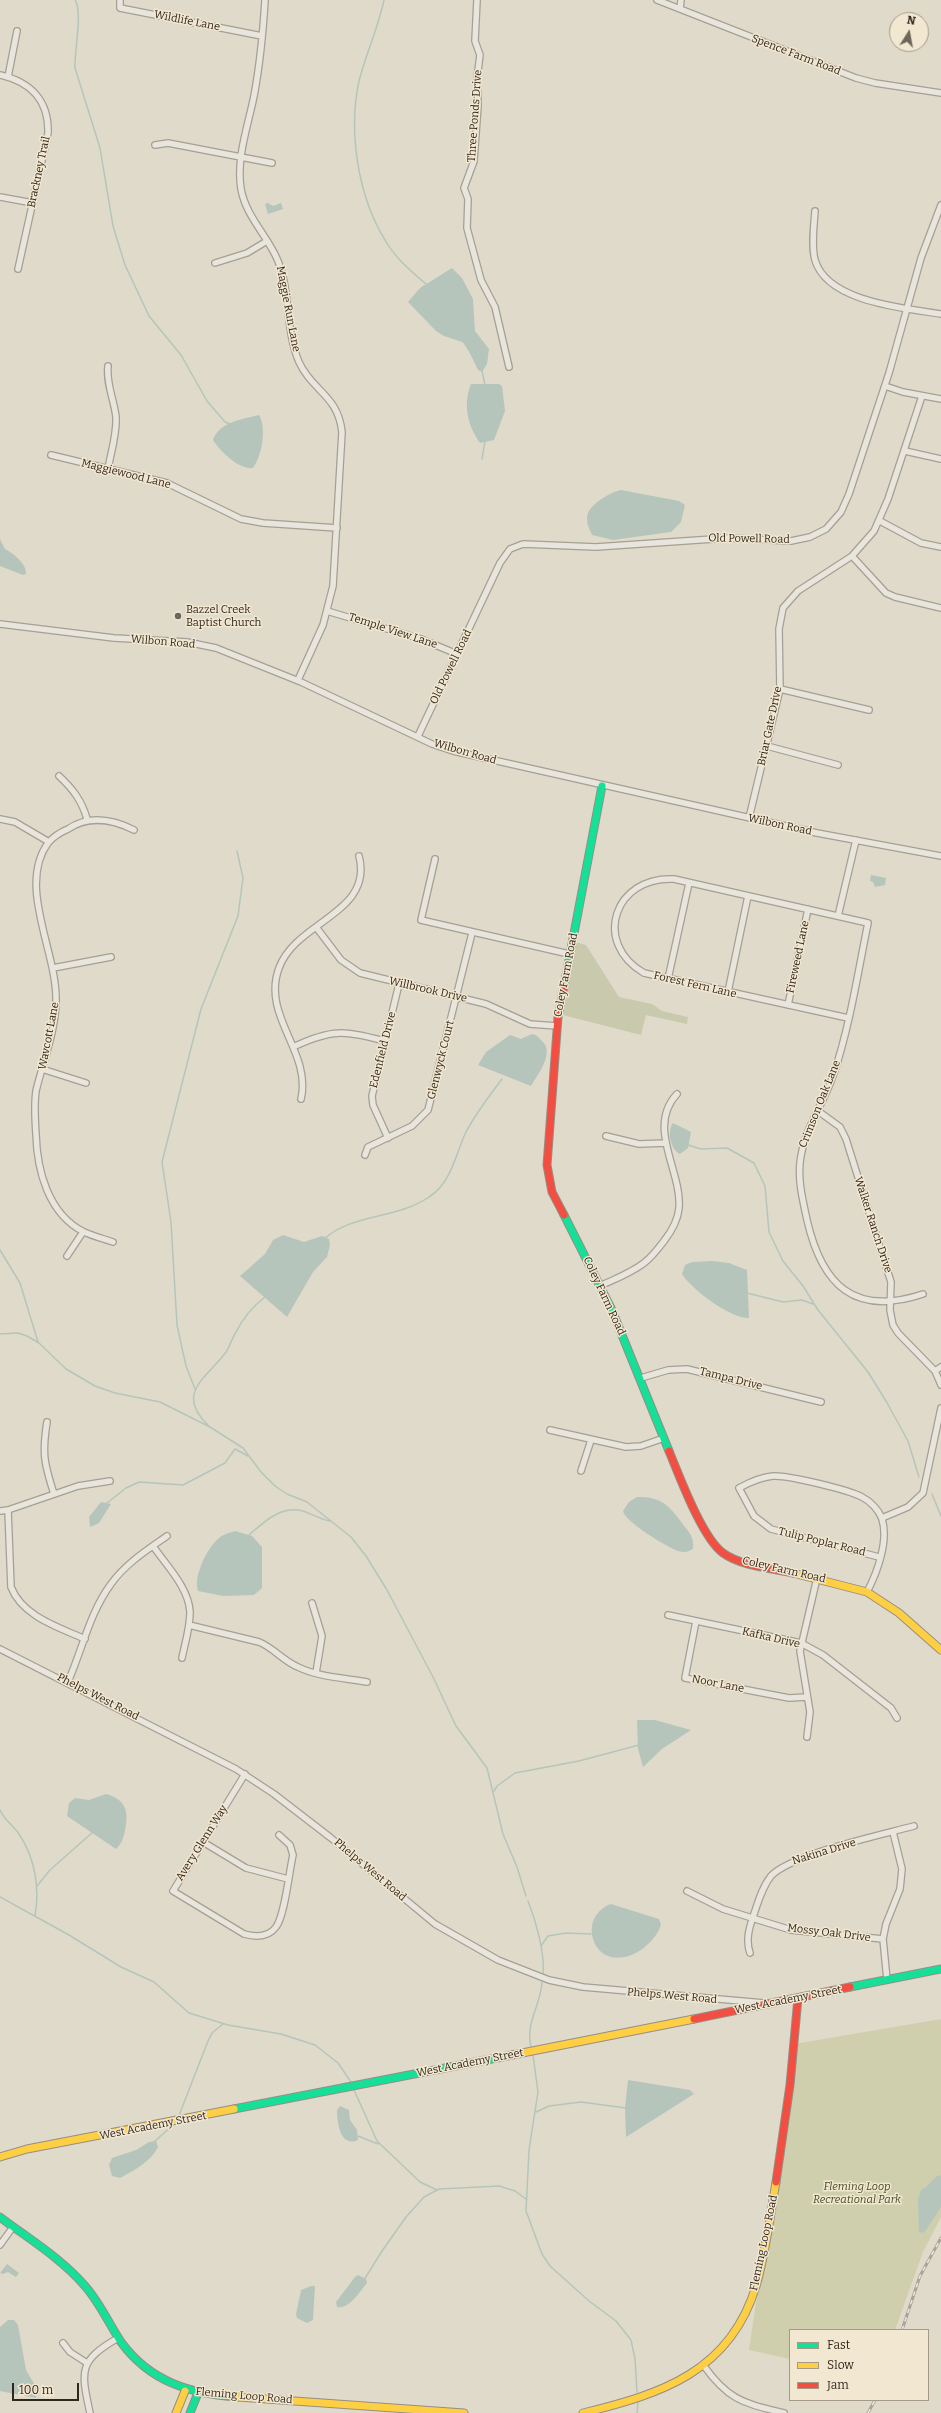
<!DOCTYPE html>
<html>
<head>
<meta charset="utf-8">
<style>
	body { margin:0 }
	#map { position:relative; width:941px; height:2413px; overflow:hidden; background:#e0daca; font-family:Bitter,serif }
	canvas { display:block }
	.legend { position:absolute; left:789px; top:2329px; width:140px; height:72px; box-sizing:border-box; background:#f2e7d0; border:1px solid #a59a88; margin:0; padding:5px 7px; list-style:none; font-size:12px; color:#32271d }
	.legend li { display:flex; align-items:center; gap:8px; height:20px }
	.legend b { width:20px; border:1px solid #a59a88 }
	.north { position:absolute; left:889px; top:12px; width:40px; height:40px; box-sizing:border-box; background:#f2e7d0; border:1px solid #a59a88; border-radius:50%; rotate:11deg; font-size:11px; font-weight:700; line-height:16px; text-align:center; color:#32271d }
	.north::after { content:''; display:block; margin:auto; width:14px; height:18px; background:#6f665a; clip-path:polygon(50% 0,100% 100%,50% 72%,0 100%) }
	.scale { position:absolute; left:12px; top:2383px; width:67px; height:18px; box-sizing:border-box; border:2px solid #32271d; border-top:0; padding-left:5px; font-size:12px; line-height:14px; white-space:nowrap; color:#32271d; -webkit-text-stroke:3px #f2e7d0; paint-order:stroke }
</style>
</head>
<body>
<div id="map">
<canvas width="941" height="2413"></canvas>
<ul class="legend">
<li><b style="height:5px;background:#16e098"></b>Fast</li>
<li><b style="height:5px;background:#ffcf43"></b>Slow</li>
<li><b style="height:5px;background:#f24e42"></b>Jam</li>
</ul>
<div class="north">N</div>
<div class="scale">100 m</div>
</div>
<script>
const ctx = document.querySelector('canvas').getContext('2d');
ctx.lineJoin = 'round';
function fill(path, color) { ctx.fillStyle = color; ctx.fill(path, 'evenodd'); }
function trace(path, color, width, dash) { ctx.strokeStyle = color; ctx.lineWidth = width; ctx.lineCap = dash ? 'butt' : 'round'; ctx.setLineDash(dash || []); ctx.stroke(path); }
function write(font, color, halo, rows, align = 'center') {
  ctx.font = font + ' Bitter,serif'; ctx.lineWidth = 3; ctx.setLineDash([]); ctx.textBaseline = 'middle'; ctx.strokeStyle = halo; ctx.fillStyle = color; for (const [text, x, y, turn = 0] of rows) {
    ctx.save(); ctx.translate(x, y); ctx.rotate((+turn || 0) * Math.PI / 180); ctx.textAlign = isNaN(turn) ? turn : align; if (halo) ctx.strokeText(text, 0, 0); ctx.fillText(text, 0, 0); ctx.restore();
  }
}
fill(new Path2D(`
	M941 2019V2217L923 2252 895 2330H790V2359L749 2350 794 2044Z`), '#cfcfae');
fill(new Path2D(`
	M575 942 586 945 619 997 652 1004 662 1011 688 1017 687 1024 646 1015 641 1035 563 1015Z`), '#c9c9ad');
fill(new Path2D(`
	M268 203 273 206 281 203 283 209 268 214 265 204Z
	M452 268 462 278 473 299 475 331 489 349 487 364 482 372 478 370 465 343 444 336 436 331 408 302 420 288Z
	M471 384H499L502 386 505 411 494 440 480 443C467 425 463 404 471 384Z
	M259 415C267 428 262 456 253 468 239 470 220 451 213 440 219 422 243 419 259 415Z
	M621 490 679 501 685 505 681 522 671 532 613 540 592 535C589 528 585 521 588 513 592 503 611 492 621 490Z
	M0 539 5 549C13 553 27 564 26 574L23 575 0 566Z
	M871 875 886 878 885 885 875 887 873 882 870 881Z
	M532 1034C537 1035 539 1038 542 1041 555 1053 538 1074 531 1086L478 1065 486 1052 510 1035 521 1039Z
	M673 1123 691 1132 688 1148 680 1154C670 1149 667 1131 673 1123Z
	M283 1235 304 1242 322 1236 329 1239 330 1245 327 1257 313 1272 287 1317 240 1276 265 1254 273 1240Z
	M713 1261 729 1263 747 1270 749 1318C731 1319 691 1289 682 1274L685 1265 692 1262Z
	M637 1497C663 1496 671 1508 685 1527 691 1534 694 1539 693 1549 688 1552 684 1553 678 1551 667 1547 625 1522 623 1511L629 1502Z
	M101 1502 111 1504 99 1523 90 1527 89 1517Z
	M235 1531 252 1536 262 1547V1588L254 1595 223 1596 198 1591C193 1577 207 1548 218 1539 223 1534 229 1533 235 1531Z
	M637 1720H655L691 1730 662 1749 643 1767 638 1749Z
	M106 1794C126 1799 129 1812 125 1830 124 1837 121 1845 116 1849L67 1816 69 1803 75 1798 89 1800Z
	M611 1904 659 1919 661 1925C655 1943 631 1962 611 1957 594 1953 587 1931 595 1917 599 1911 604 1906 611 1904Z
	M628 2080 690 2090 694 2094 626 2137 625 2108Z
	M340 2106 349 2110 350 2120 357 2130 358 2140C340 2148 337 2122 337 2110Z
	M156 2141 158 2147C151 2162 134 2170 120 2178L112 2176 109 2165 112 2158 136 2150 149 2142Z
	M941 2175V2207L924 2233 919 2232 918 2199 921 2190 927 2186 937 2176Z
	M7 2264 19 2273 16 2277 8 2272 3 2274 0 2273Z
	M358 2275 366 2279 367 2283C360 2291 349 2310 337 2307L336 2302 355 2277Z
	M311 2286H315L313 2320 307 2323 297 2318 296 2314 301 2290Z
	M8 2320H14L18 2325 26 2370 36 2387V2398L0 2391V2327Z`), '#b6c5bb');
trace(new Path2D(`
	M75 0C83 11 74 53 75 68L100 148 113 226 125 265 149 316 181 355 207 401 225 422 230 424
	M384 0C378 28 366 54 359 81 348 132 358 196 385 240 395 258 411 271 426 284
	M463 341 474 358
	M482 371 485 385
	M482 459 485 441
	M688 1145 701 1149 727 1148 754 1163 765 1186 769 1232 783 1261 803 1286 818 1310 868 1372 886 1401 908 1441 919 1477
	M325 1238C355 1213 397 1219 429 1197 452 1182 455 1155 466 1132 476 1113 489 1096 502 1079
	M0 1250 20 1283 38 1342
	M747 1293 783 1302 802 1300 813 1304
	M0 1334 18 1333 27 1336 39 1343 66 1369 95 1386 115 1393 160 1402 210 1427 243 1448 261 1472 275 1486 287 1494 307 1502 351 1537 366 1556 387 1590 433 1677 456 1726 487 1768 503 1834 517 1867 526 1896
	M195 1389 186 1366 177 1325 171 1222 162 1162 201 1009 238 916 243 878 237 851
	M208 1425C174 1393 208 1377 226 1352 230 1346 232 1338 236 1332 243 1318 252 1307 265 1297
	M932 1494 941 1516
	M107 1503 126 1488 139 1482 183 1485 225 1463 235 1449 248 1456
	M249 1535C264 1522 281 1505 303 1511 312 1514 320 1519 329 1521
	M494 1791 497 1786 515 1773 579 1761 639 1745
	M0 1810C4 1820 13 1825 19 1834 35 1858 40 1888 35 1916
	M37 1886 50 1870 93 1832
	M0 1897 69 1935 121 1967 154 1982 189 2013 228 2025 281 2034 315 2045 338 2063 351 2082
	M528 1901C536 1921 545 1953 543 1975
	M541 1946 548 1936 566 1933 591 1934
	M531 2047C525 2023 541 2005 542 1982
	M533 2055 538 2092 529 2150 526 2211 542 2254 550 2266 589 2301 616 2321 631 2340 635 2359 637 2392
	M354 2090 377 2141 420 2182 437 2190
	M536 2112 549 2106 581 2102 626 2108
	M178 2118 208 2041 212 2033 223 2024
	M358 2136 378 2144
	M154 2142 172 2126
	M364 2280 382 2251 406 2217 424 2197 439 2189 499 2186 515 2191 526 2199
	M637 2413 638 2401`), '#b6c5bb', 1.5);
const street = new Path2D(`
	M120 0V8L262 36
	M265 0C263 33 260 64 254 96 248 126 236 158 241 189 246 217 268 236 278 261 291 293 285 330 299 362 312 391 338 395 342 432L333 586 323 625 298 680
	M477 0 475 41 480 55 477 78 478 106 474 161 464 188 468 199 467 228 481 280 495 307 509 367
	M657 0 856 78 875 83 941 93
	M680 9 681 0
	M0 75C31 82 49 101 48 133L18 269
	M8 77 17 31
	M155 145 168 143 272 163
	M0 197 33 203
	M815 211C814 226 811 245 815 260 827 302 904 308 941 314
	M215 263 247 253 267 241
	M885 386 903 392 941 399
	M905 451 941 459
	M51 455 167 483 241 519 263 523 337 528
	M108 469C111 452 117 434 116 417 114 399 106 384 108 366
	M880 521 921 543 941 547
	M852 556 886 593 895 597 941 608
	M327 611 421 639 457 654
	M0 624 114 638 187 642 216 648 301 682 432 744 453 751 817 833 941 856
	M780 689 869 710
	M418 736 500 563 510 549 523 544 596 547 728 538 791 541 810 537 826 529 841 512 849 494 889 373 921 258 941 205
	M767 746 838 765
	M59 776C73 789 82 801 87 819
	M749 818 780 689 779 629 783 608 798 591 852 556 874 531 888 499 922 396
	M0 819 15 822 49 842
	M435 859 421 920 569 954
	M838 916 856 840
	M316 927 341 960 360 973 486 1004 530 1024 557 1026
	M53 968 111 957
	M668 979 689 883
	M728 992 748 896
	M788 1005 808 909
	M848 1018 644 973C592 943 614 876 674 879L868 923C858 972 850 1025 834 1073 824 1104 803 1130 800 1163 798 1182 803 1201 807 1220 822 1285 854 1317 923 1294
	M293 1047C333 1028 344 1031 385 1041
	M42 1069 86 1083
	M301 1099C312 1052 261 1016 279 968 296 921 374 913 359 856
	M818 1111 840 1127 846 1139 891 1282 890 1310 893 1325 898 1333 935 1371 941 1385
	M606 1136 639 1144 666 1143
	M388 1138 373 1105 372 1096 399 984
	M365 1155 368 1147 412 1126 428 1110 472 933
	M113 1242C104 1239 93 1236 84 1232 48 1214 37 1170 36 1134 35 1120 34 1105 36 1091 43 1061 56 1031 56 1000 57 952 17 886 48 843 53 837 61 832 68 829 89 815 112 819 134 830
	M67 1256 83 1232
	M600 1286C615 1279 631 1273 644 1263 652 1257 658 1249 664 1241 671 1232 678 1220 679 1208 682 1171 646 1127 677 1094
	M935 1371 941 1367
	M641 1378 668 1370 687 1369 821 1402
	M47 1422C42 1453 44 1463 54 1494
	M550 1430 626 1447 641 1446 664 1438
	M581 1471 591 1440
	M8 1510 11 1587C22 1616 58 1627 85 1639
	M0 1511 8 1510 78 1486 110 1481
	M882 1518 908 1507 923 1493 941 1408
	M153 1546C166 1565 189 1588 190 1612 190 1628 185 1643 182 1658
	M867 1592C877 1573 889 1541 882 1519 879 1510 870 1501 862 1497 849 1490 788 1475 773 1476 761 1477 750 1482 739 1488L754 1516 771 1529 879 1557
	M312 1603 322 1636 316 1673
	M668 1615 801 1643 823 1655 891 1708 897 1718
	M696 1621 685 1678 789 1698 807 1697
	M189 1625 259 1642C274 1648 283 1661 298 1667 318 1677 345 1678 367 1682
	M0 1649 236 1769 274 1794 331 1838 435 1924 498 1960 549 1980 583 1987 764 2003
	M68 1682C82 1650 90 1612 111 1584 125 1564 147 1550 167 1536
	M807 1737 810 1712 800 1651 817 1578
	M245 1774 173 1891 244 1934C255 1937 268 1938 276 1927 285 1915 289 1872 293 1855L290 1845 279 1835
	M203 1842 246 1868 288 1879
	M687 1891 723 1909 791 1930 883 1939
	M750 1953C745 1939 750 1925 755 1911 759 1899 763 1886 771 1876 792 1854 881 1835 914 1826
	M887 1980 883 1939 886 1924 900 1889 902 1869 893 1832
	M0 2245 13 2227
	M63 2343 70 2352 87 2363
	M704 2366C729 2401 744 2403 784 2413
	M90 2413C81 2371 78 2361 118 2338`);
const fast = new Path2D(`
	M564 986 602 786
	M564 1215 611 1308 669 1451
	M850 1987 941 1969
	M234 2109 512 2055
	M0 2217C29 2239 61 2258 85 2286 100 2303 109 2324 121 2342 150 2382 191 2394 238 2397
	M190 2413 198 2393`);
const slow = new Path2D(`
	M793 1573 867 1592 899 1613 941 1650
	M512 2055 694 2019
	M0 2157 27 2149 234 2109
	M238 2397 464 2413
	M176 2413 185 2391
	M583 2413C661 2394 730 2372 756 2286 766 2253 770 2216 776 2182`);
const jam = new Path2D(`
	M564 1215 552 1192 547 1165 558 1017 564 986
	M669 1451C679 1475 702 1538 723 1553 741 1566 770 1568 793 1573
	M694 2019 850 1987
	M776 2182 790 2085 798 1998`);
trace(street, '#a59f94', 8);
trace(fast, '#958e84', 9);
trace(slow, '#958e84', 9);
trace(jam, '#958e84', 9);
trace(street, '#e8e5dc', 5.5);
trace(fast, '#16e098', 7);
trace(slow, '#ffcf43', 7);
trace(jam, '#f24e42', 7);
const rail = new Path2D(`
	M902 2330 920 2276 941 2238
	M868 2413 875 2400`);
trace(rail, '#a8a49c', 3);
trace(rail, '#f2e7d0', 1.5, [4.5]);
for (const [x, y, r, color] of [
	[178,616,4,"#6f665a"]
]) { const dot = new Path2D(); dot.arc(x, y, r, 0, 2 * Math.PI); ctx.fillStyle = color; ctx.fill(dot); trace(dot, '#f2e7d0', 1.5); }
write('11px', '#32271d', '#f2e7d0', [
	["Wildlife Lane",187,21,11],
	["Spence Farm Road",796,55,21],
	["Three Ponds Drive",475,116,-86],
	["Brackney Trail",39,172,-78],
	["Maggie Run Lane",288,309,79],
	["Maggiewood Lane",126,474,14],
	["Old Powell Road",749,539,1],
	["Temple View Lane",393,631,18],
	["Wilbon Road",163,642,5],
	["Old Powell Road",451,667,-64],
	["Briar Gate Drive",770,726,-78],
	["Wilbon Road",465,752,16],
	["Wilbon Road",780,825,12],
	["Fireweed Lane",798,957,-78],
	["Coley Farm Road",566,975,-79],
	["Forest Fern Lane",695,985,13],
	["Willbrook Drive",428,990,13],
	["Wavcott Lane",49,1036,-79],
	["Edenfield Drive",383,1050,-76],
	["Glenwyck Court",441,1060,-76],
	["Crimson Oak Lane",820,1104,-68],
	["Walker Ranch Drive",873,1225,72],
	["Coley Farm Road",604,1296,65],
	["Tampa Drive",731,1379,14],
	["Tulip Poplar Road",822,1542,14],
	["Coley Farm Road",784,1570,13],
	["Kafka Drive",771,1638,13],
	["Noor Lane",718,1684,11],
	["Phelps West Road",98,1697,27],
	["Avery Glenn Way",202,1843,-58],
	["Nakina Drive",824,1852,-17],
	["Phelps West Road",370,1870,40],
	["Mossy Oak Drive",829,1933,7],
	["Phelps West Road",672,1996,5],
	["West Academy Street",788,2000,-11],
	["West Academy Street",470,2063,-11],
	["West Academy Street",153,2126,-11],
	["Fleming Loop Road",764,2243,-78],
	["Fleming Loop Road",244,2396,5]
]);
write('11px', '#32271d', '#f2e7d0', [
	["Bazzel Creek",186,610],
	["Baptist Church",186,623]
], 'left');
write('italic 11px', '#444d26', '#f2e7d0', [
	["Fleming Loop",857,2187],
	["Recreational Park",857,2200]
]);
</script>
</body>
</html>
